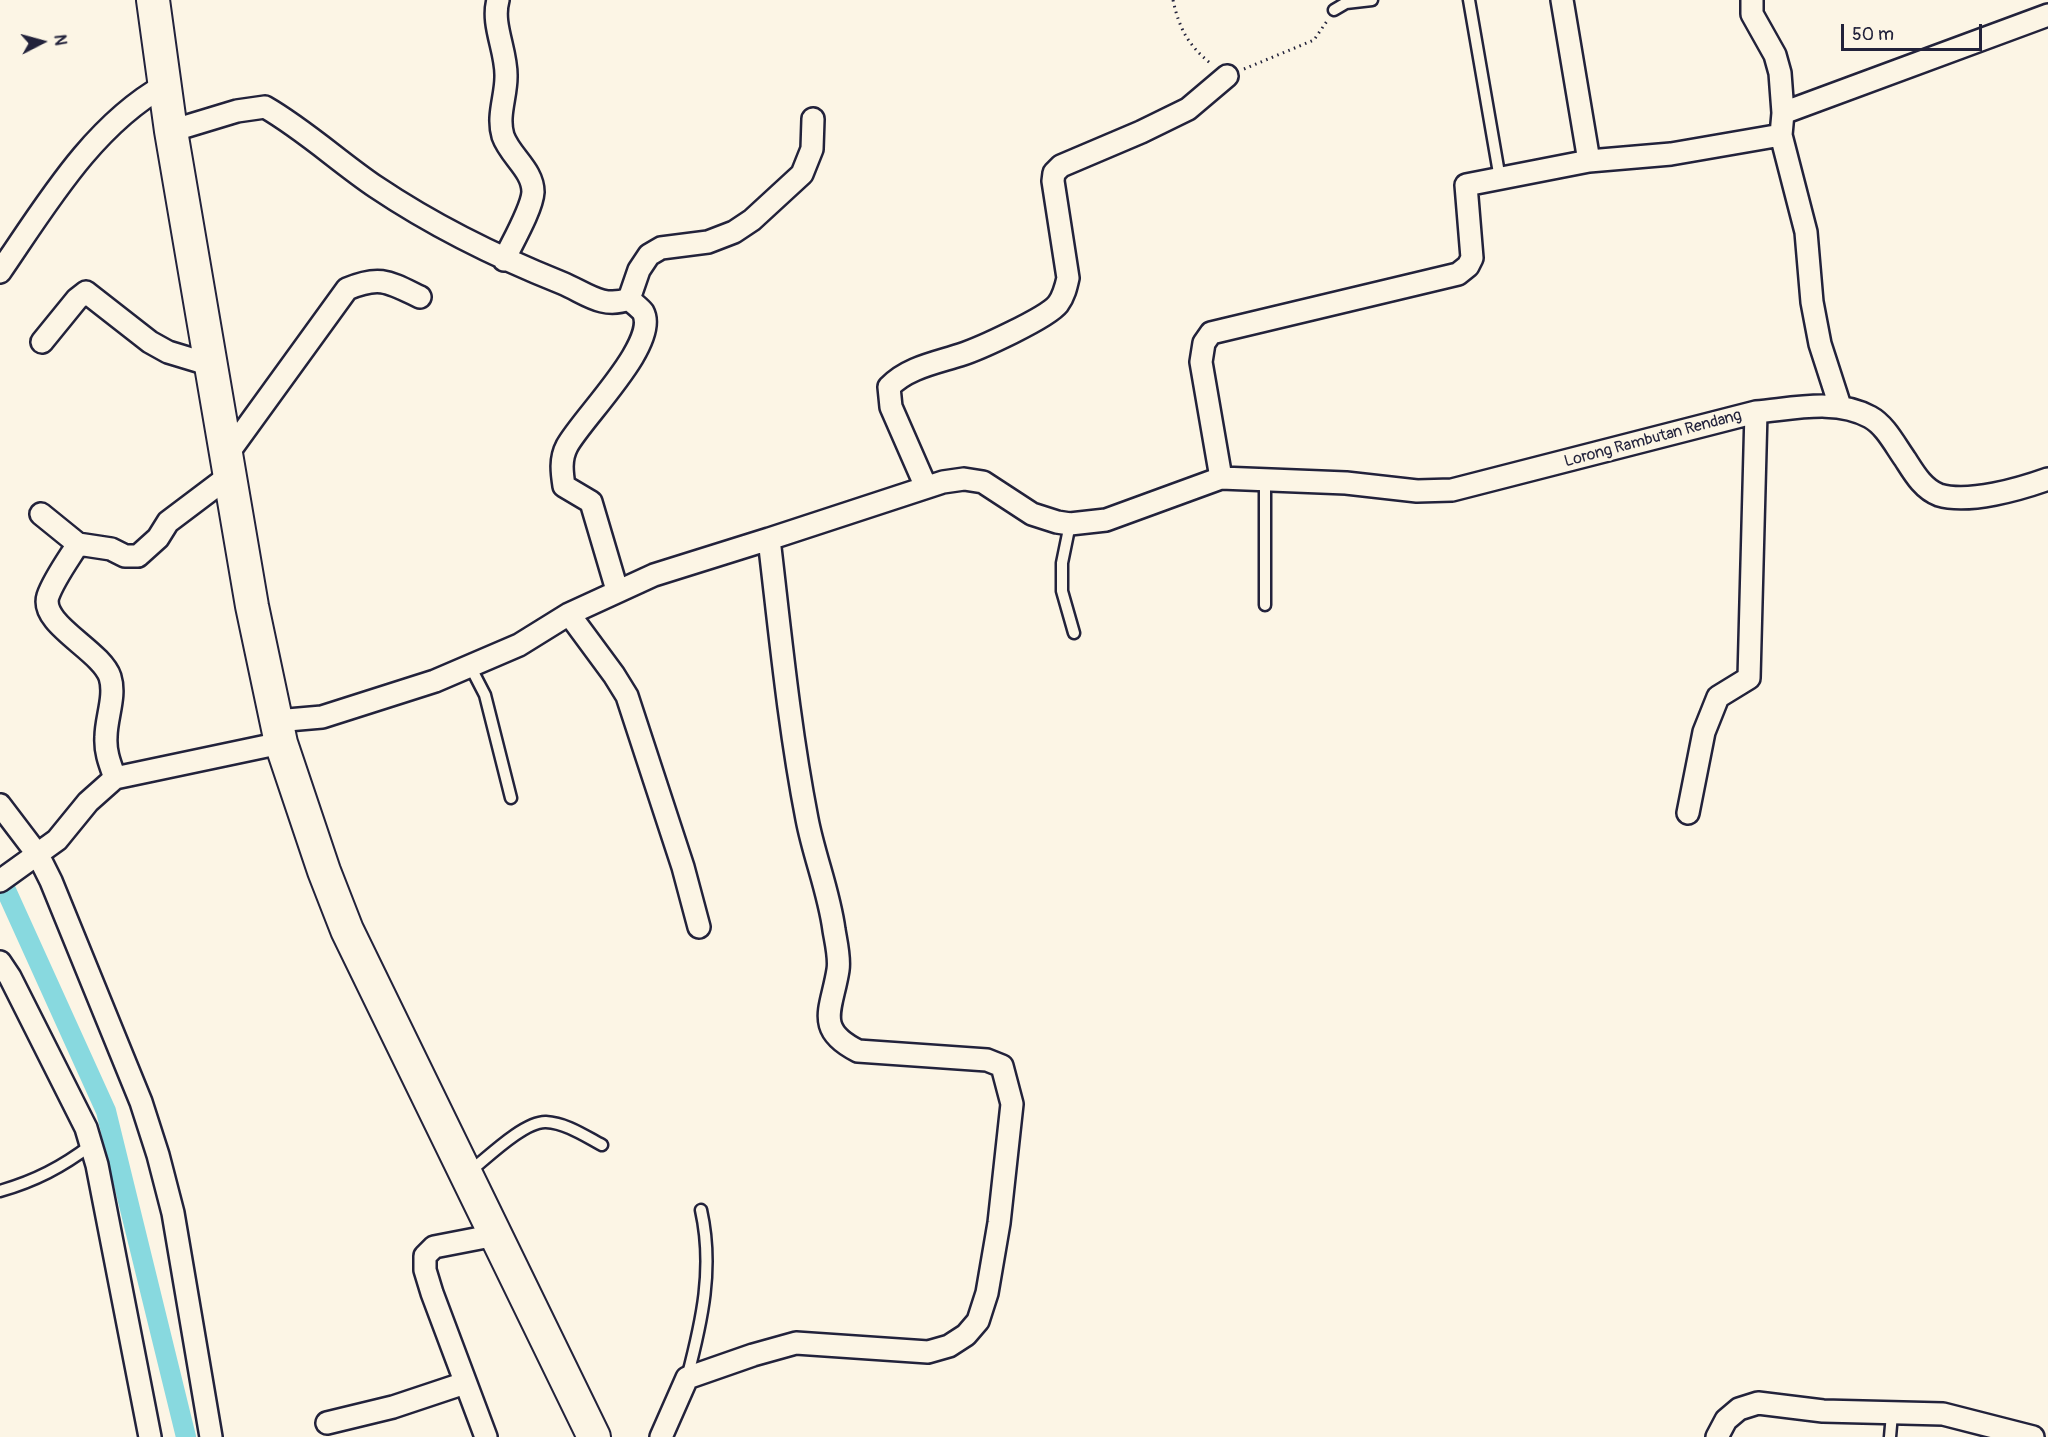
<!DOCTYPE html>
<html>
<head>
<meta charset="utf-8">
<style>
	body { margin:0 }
	#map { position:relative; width:2048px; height:1437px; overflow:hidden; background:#fcf5e5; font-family:Pangolin,sans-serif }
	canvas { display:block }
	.north { position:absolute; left:12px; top:12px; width:60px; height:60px; -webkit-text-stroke:4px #fcf5e5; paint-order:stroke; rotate:84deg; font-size:16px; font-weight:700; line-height:24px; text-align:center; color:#22223b }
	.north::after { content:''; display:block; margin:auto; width:21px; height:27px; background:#22223b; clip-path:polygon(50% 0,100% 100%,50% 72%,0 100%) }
	.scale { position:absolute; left:1841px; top:24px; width:141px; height:27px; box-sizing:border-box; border:3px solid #22223b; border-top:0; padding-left:8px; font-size:18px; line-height:21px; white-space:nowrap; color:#22223b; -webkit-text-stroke:4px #fcf5e5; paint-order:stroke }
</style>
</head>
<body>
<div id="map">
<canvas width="2048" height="1437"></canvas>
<div class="north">N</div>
<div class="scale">50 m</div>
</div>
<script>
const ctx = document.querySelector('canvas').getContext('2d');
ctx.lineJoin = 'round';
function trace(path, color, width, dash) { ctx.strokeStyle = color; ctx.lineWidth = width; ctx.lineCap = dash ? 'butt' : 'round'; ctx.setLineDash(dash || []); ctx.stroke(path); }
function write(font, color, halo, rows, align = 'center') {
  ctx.font = font + ' Pangolin,sans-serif'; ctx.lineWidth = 5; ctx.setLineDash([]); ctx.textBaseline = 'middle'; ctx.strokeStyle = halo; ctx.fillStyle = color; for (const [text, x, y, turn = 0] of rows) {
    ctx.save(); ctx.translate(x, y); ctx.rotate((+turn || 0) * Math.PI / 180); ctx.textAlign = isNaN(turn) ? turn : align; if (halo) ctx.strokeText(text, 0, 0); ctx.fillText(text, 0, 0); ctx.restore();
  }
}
trace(new Path2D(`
	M0 877 106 1111 186 1437`), '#88d9df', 20);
const lane = new Path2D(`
	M1469 0 1500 179
	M1334 10 1346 3 1372 0
	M1070 524 1062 563V591L1074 633
	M1265 605V481
	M470 666 485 695 511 798
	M468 1173C486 1159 524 1121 546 1122 566 1123 585 1136 602 1145
	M0 1191C35 1181 62 1167 91 1145
	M687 1378C702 1321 714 1268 701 1210
	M1890 1437 1892 1414`);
const street = new Path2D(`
	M498 0C491 25 507 51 506 77 506 97 497 116 503 136 510 156 533 170 533 192 532 209 512 243 504 260
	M1562 0 1589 161
	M1752 0V14L1775 55 1780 73 1783 113 1781 135 1806 232 1812 302 1820 344 1840 406
	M1783 113 2048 15
	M171 131 237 111 265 107C305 130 339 162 376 187 434 226 497 257 562 283 586 293 602 309 629 299L639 270 649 255 661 248 708 242 734 232 752 220 802 174 812 149 813 119
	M0 272C46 205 92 126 165 85
	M42 342 77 299 86 292 150 342 168 352 211 365
	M226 456 347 289C380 275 389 282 420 297
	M1221 478 1201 362 1204 343 1211 333 1458 274 1468 266 1472 258 1466 185 1589 161 1671 154 1781 135
	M926 487 891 407 889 387C907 368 935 363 960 355 979 349 1047 318 1058 304 1064 296 1066 287 1068 278L1053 181 1054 173 1061 166 1141 132 1188 109 1227 76
	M41 514 78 544 111 549 125 556H138L158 538 168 522 229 476
	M769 539 943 482 964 479 983 482 1032 514 1057 522 1070 524 1106 520 1221 478 1346 483 1417 491 1452 490 1756 412C1792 409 1836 398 1870 417 1885 425 1895 445 1905 459 1914 473 1923 489 1939 495 1969 504 2020 489 2048 479
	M78 544C68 560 54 579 48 596 39 624 101 650 110 677 116 696 106 718 106 737 105 752 110 764 115 778
	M617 590 591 502 564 486C562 473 560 459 567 446 581 419 660 343 643 312 640 308 633 303 629 299
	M569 614 614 675 627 696 683 867 699 927
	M276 721 322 717 435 681 519 645 569 614 654 575 769 539C780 632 789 727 807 819 814 856 829 892 834 930 836 942 840 958 838 970 832 1009 814 1029 858 1051L987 1060 1002 1066 1012 1104 999 1223 987 1293 978 1321 966 1335 949 1346 928 1352 796 1343 753 1355 687 1378 661 1437
	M0 805 38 855 51 881 141 1102 158 1155 173 1213 211 1437
	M1688 813 1704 732 1718 697 1749 678 1756 412
	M0 881 57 840 88 802 115 778 281 743
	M0 962 10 977 86 1128 97 1165 150 1437
	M327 1423 393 1407 465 1383
	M486 1437 432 1293 425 1270V1256L434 1247 496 1235
	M1717 1437 1726 1420 1739 1409 1758 1403 1823 1411 1943 1414 2033 1437`);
const secondary = new Path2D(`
	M153 0 171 131 252 606 281 743 324 871 347 930 594 1437`);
trace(lane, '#22223b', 15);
trace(street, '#22223b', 26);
trace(secondary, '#22223b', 36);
trace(new Path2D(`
	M1173 0C1179 28 1188 45 1210 63
	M1244 69 1314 40 1327 21`), '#22223b', 3, [1.5, 4.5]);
trace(lane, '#fcf5e5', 10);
trace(street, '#fcf5e5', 21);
trace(secondary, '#fcf5e5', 32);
write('16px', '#22223b', '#fcf5e5', [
	["Lorong Rambutan Rendang",1653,439,-15]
]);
</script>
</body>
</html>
